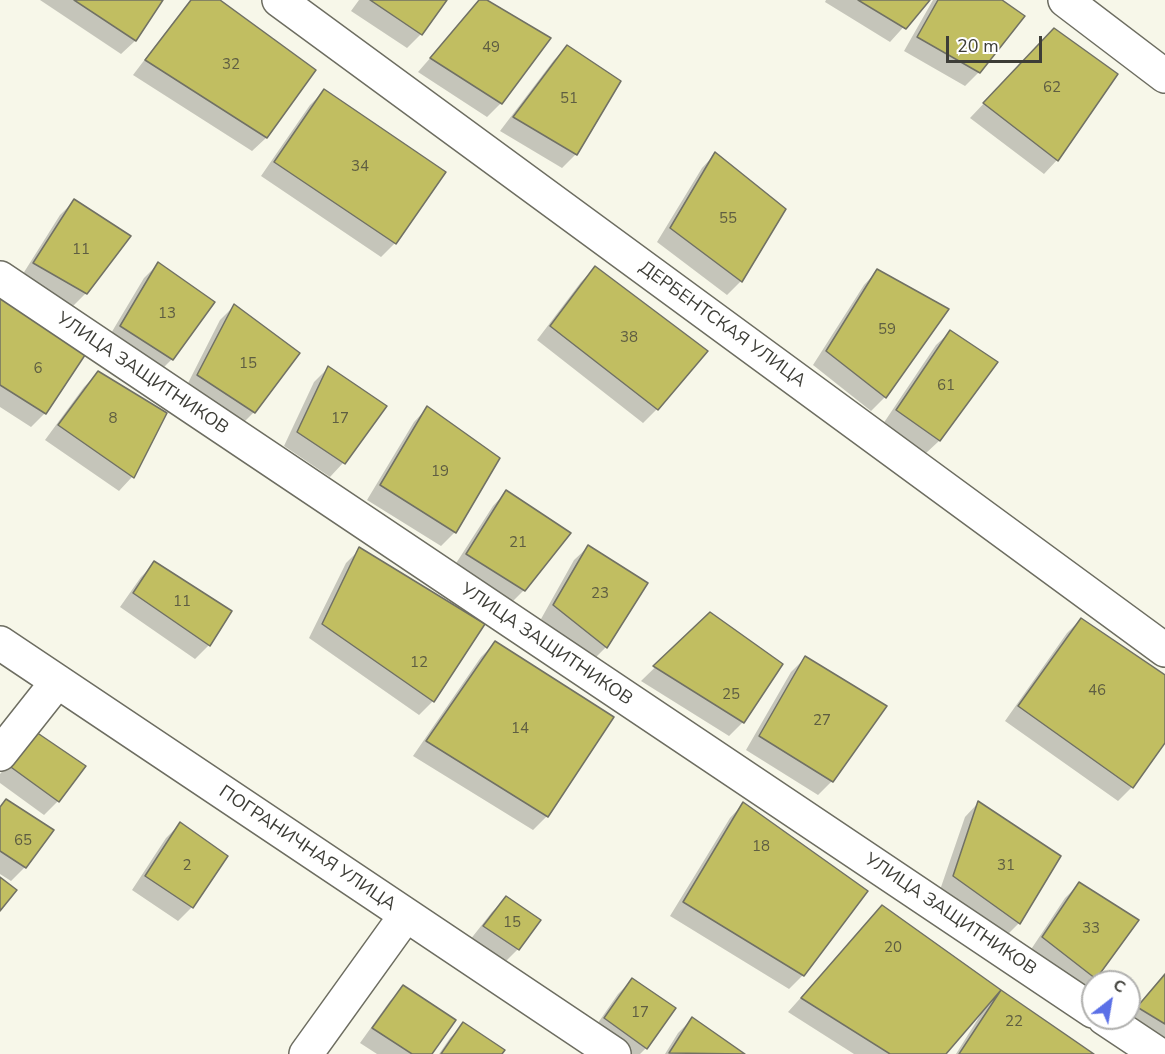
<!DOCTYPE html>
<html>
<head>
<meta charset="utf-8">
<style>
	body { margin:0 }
	#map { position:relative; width:1165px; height:1054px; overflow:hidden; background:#f7f7e9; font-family:"Nunito Sans",sans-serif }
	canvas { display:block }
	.north { position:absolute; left:1081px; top:970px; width:60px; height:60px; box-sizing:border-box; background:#fff; border:2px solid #b1b1af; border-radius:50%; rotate:31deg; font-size:16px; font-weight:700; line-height:24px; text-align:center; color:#3d3d37 }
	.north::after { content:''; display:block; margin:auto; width:21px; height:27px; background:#5b70e7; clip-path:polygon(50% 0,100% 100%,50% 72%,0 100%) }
	.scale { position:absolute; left:946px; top:36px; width:96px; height:27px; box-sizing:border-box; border:3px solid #3d3d37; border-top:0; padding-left:8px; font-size:18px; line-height:21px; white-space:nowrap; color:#3d3d37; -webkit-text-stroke:4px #fff; paint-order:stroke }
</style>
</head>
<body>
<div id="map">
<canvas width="1165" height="1054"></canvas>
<div class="north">С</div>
<div class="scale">20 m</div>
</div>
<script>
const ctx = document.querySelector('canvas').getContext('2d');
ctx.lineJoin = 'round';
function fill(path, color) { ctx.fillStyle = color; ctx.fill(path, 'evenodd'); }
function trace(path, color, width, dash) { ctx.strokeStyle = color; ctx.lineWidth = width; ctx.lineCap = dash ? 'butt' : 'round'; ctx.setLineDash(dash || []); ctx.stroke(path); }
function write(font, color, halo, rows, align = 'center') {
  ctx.font = font + ' "Nunito Sans",sans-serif'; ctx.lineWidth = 4.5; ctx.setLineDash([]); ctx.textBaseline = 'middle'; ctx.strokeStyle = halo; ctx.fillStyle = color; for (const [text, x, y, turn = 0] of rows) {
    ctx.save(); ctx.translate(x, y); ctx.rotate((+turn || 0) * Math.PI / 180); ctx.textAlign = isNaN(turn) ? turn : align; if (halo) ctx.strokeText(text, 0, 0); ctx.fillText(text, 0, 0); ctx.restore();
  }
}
fill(new Path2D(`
	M40 0H162L135 41 121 54Z
	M190 0H217L314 70 266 138 252 151 133 75Z
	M359 0H445L421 34 407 48 351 11Z
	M481 0H484L549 39 501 103 487 117 418 72Z
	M826 0H928L890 42 825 2Z
	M933 0H999L1023 17 979 72 965 86 904 51Z
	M1040 44 1057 160 1044 174 970 118Z
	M568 46 576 154 562 168 500 131 554 60Z
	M324 91 444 172 395 243 381 257 261 176 310 105Z
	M715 154 784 210 741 281 727 295 657 242 702 168Z
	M74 201 86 293 72 307 21 277 60 215Z
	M158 264 172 359 158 373 107 340 144 278Z
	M595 268 657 409 643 423 537 340 581 282Z
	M877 271 885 397 871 411 813 365 864 285Z
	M0 295 45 413 31 427 0 407Z
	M234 306 254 412 240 426 185 389 220 320Z
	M950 332 996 363 939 441 925 454 883 424 936 345Z
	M328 368 385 406 343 463 330 477 284 446 314 382Z
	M98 373 165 413 132 477 119 491 45 440 84 387Z
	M427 408 455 532 441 546 367 500 414 422Z
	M506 492 569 533 524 590 510 604 453 568 493 506Z
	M588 547 646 583 606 647 592 661 541 619 574 560Z
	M360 549 483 625 433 701 419 715 309 638 346 563Z
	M155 563 209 645 195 659 120 607 141 577Z
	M710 614 743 722 729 736 641 681Z
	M1081 619 1165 677V740L1132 787 1118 801 1005 721 1067 633Z
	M495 643 547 816 533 830 413 756 481 657Z
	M805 658 832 781 818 795 746 750 791 672Z
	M23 747 58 801 44 815 0 783V774Z
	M6 800 25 867 11 881 0 874V807Z
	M978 803 1019 923 1005 937 940 890 965 817Z
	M743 804 803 975 789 989 670 916 730 818Z
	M180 824 226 856 192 907 178 921 132 890 166 838Z
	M1079 884 1095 978 1081 992 1030 951 1065 898Z
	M506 898 518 949 504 963 470 940 492 912Z
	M882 907 1092 1054H956L981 1014 980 1012 944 1054H854L788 1012Z
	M1165 973V1046L1129 1016Z
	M632 980 646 1048 640 1054H621L591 1033 618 994Z
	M404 987 430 1054H377L360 1043 390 1001Z
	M692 1019 742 1054H665L678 1033Z
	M464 1024 500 1054H439L450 1038Z`), '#0003');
const building = new Path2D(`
	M74 0H163L136 41Z
	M191 0H220L316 70 267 138 145 60Z
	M370 0H447L422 35Z
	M479 0H487L551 38 502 104 430 58Z
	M858 0H930L906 29Z
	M938 0H1002L1025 16 980 73 917 37Z
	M1054 28 1118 74 1058 161 983 103Z
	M567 45 621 81 577 155 513 117Z
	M324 89 446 172 396 244 274 162Z
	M715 152 786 209 742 282 670 228Z
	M74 199 131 236 87 294 33 263Z
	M158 262 215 302 173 360 120 326Z
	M595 266 708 351 658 410 550 326Z
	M877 269 949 309 886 398 826 351Z
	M0 293 87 352 46 414 0 385Z
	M234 304 300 353 255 413 197 375Z
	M950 330 998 362 940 441 896 410Z
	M328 366 387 406 345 464 297 432Z
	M98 371 167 413 134 478 58 425Z
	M427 406 500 458 456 533 380 485Z
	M506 490 571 533 525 591 466 554Z
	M588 545 648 583 607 648 553 605Z
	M359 547 485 624 434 702 322 624Z
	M154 561 232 611 210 646 133 593Z
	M710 612 783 664 744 723 653 666Z
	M1081 618 1165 675V743L1133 788 1018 706Z
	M495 641 614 717 548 817 426 741Z
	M805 656 887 706 833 782 759 736Z
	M36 732 86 766 59 802 8 765Z
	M6 799 54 830 26 868 0 851V807Z
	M978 801 1061 856 1020 924 953 876Z
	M743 802 868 891 804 976 683 902Z
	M180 822 228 856 193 908 145 876Z
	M0 877 17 890 0 911Z
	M1079 882 1139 920 1096 979 1042 937Z
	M506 896 541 920 519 950 483 926Z
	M882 905 1001 990 946 1054H890L801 998Z
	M1165 974V1024L1137 1007Z
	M632 978 676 1008 647 1049 604 1018Z
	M403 985 456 1020 432 1054H412L372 1028Z
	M1001 990 1094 1054H959Z
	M692 1017 745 1054 669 1053Z
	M463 1022 505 1050 502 1054H441Z`);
fill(building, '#c1be61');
trace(building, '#717164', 1.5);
const street = new Path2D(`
	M279 0 1165 650
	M1065 0 1165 76
	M0 278 1093 1011
	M0 643 614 1054
	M0 754 57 682
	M1104 1018 1158 1054
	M306 1054 406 915`);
trace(street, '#6d6d61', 36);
trace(street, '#fff', 33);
write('15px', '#5e5d42', null, [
	["49",491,48],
	["32",231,65],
	["62",1052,88],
	["51",569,99],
	["34",360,167],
	["55",728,219],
	["11",81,250],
	["13",167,314],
	["59",887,330],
	["38",629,338],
	["15",248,364],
	["6",38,369],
	["61",946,386],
	["8",113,419],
	["17",340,419],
	["19",440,472],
	["21",518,543],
	["23",600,594],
	["11",182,602],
	["12",419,663],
	["46",1097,691],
	["25",731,695],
	["27",822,721],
	["14",520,729],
	["65",23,841],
	["18",761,847],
	["2",187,866],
	["31",1006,866],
	["15",512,923],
	["33",1091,929],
	["20",893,948],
	["17",640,1013],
	["22",1014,1022]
]);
write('18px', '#3d3d37', '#fff', [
	["ДЕРБЕНТСКАЯ УЛИЦА",722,325,36],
	["УЛИЦА ЗАЩИТНИКОВ",142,374,34],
	["УЛИЦА ЗАЩИТНИКОВ",546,645,34],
	["ПОГРАНИЧНАЯ УЛИЦА",307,849,34],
	["УЛИЦА ЗАЩИТНИКОВ",950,915,34]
]);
</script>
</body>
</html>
